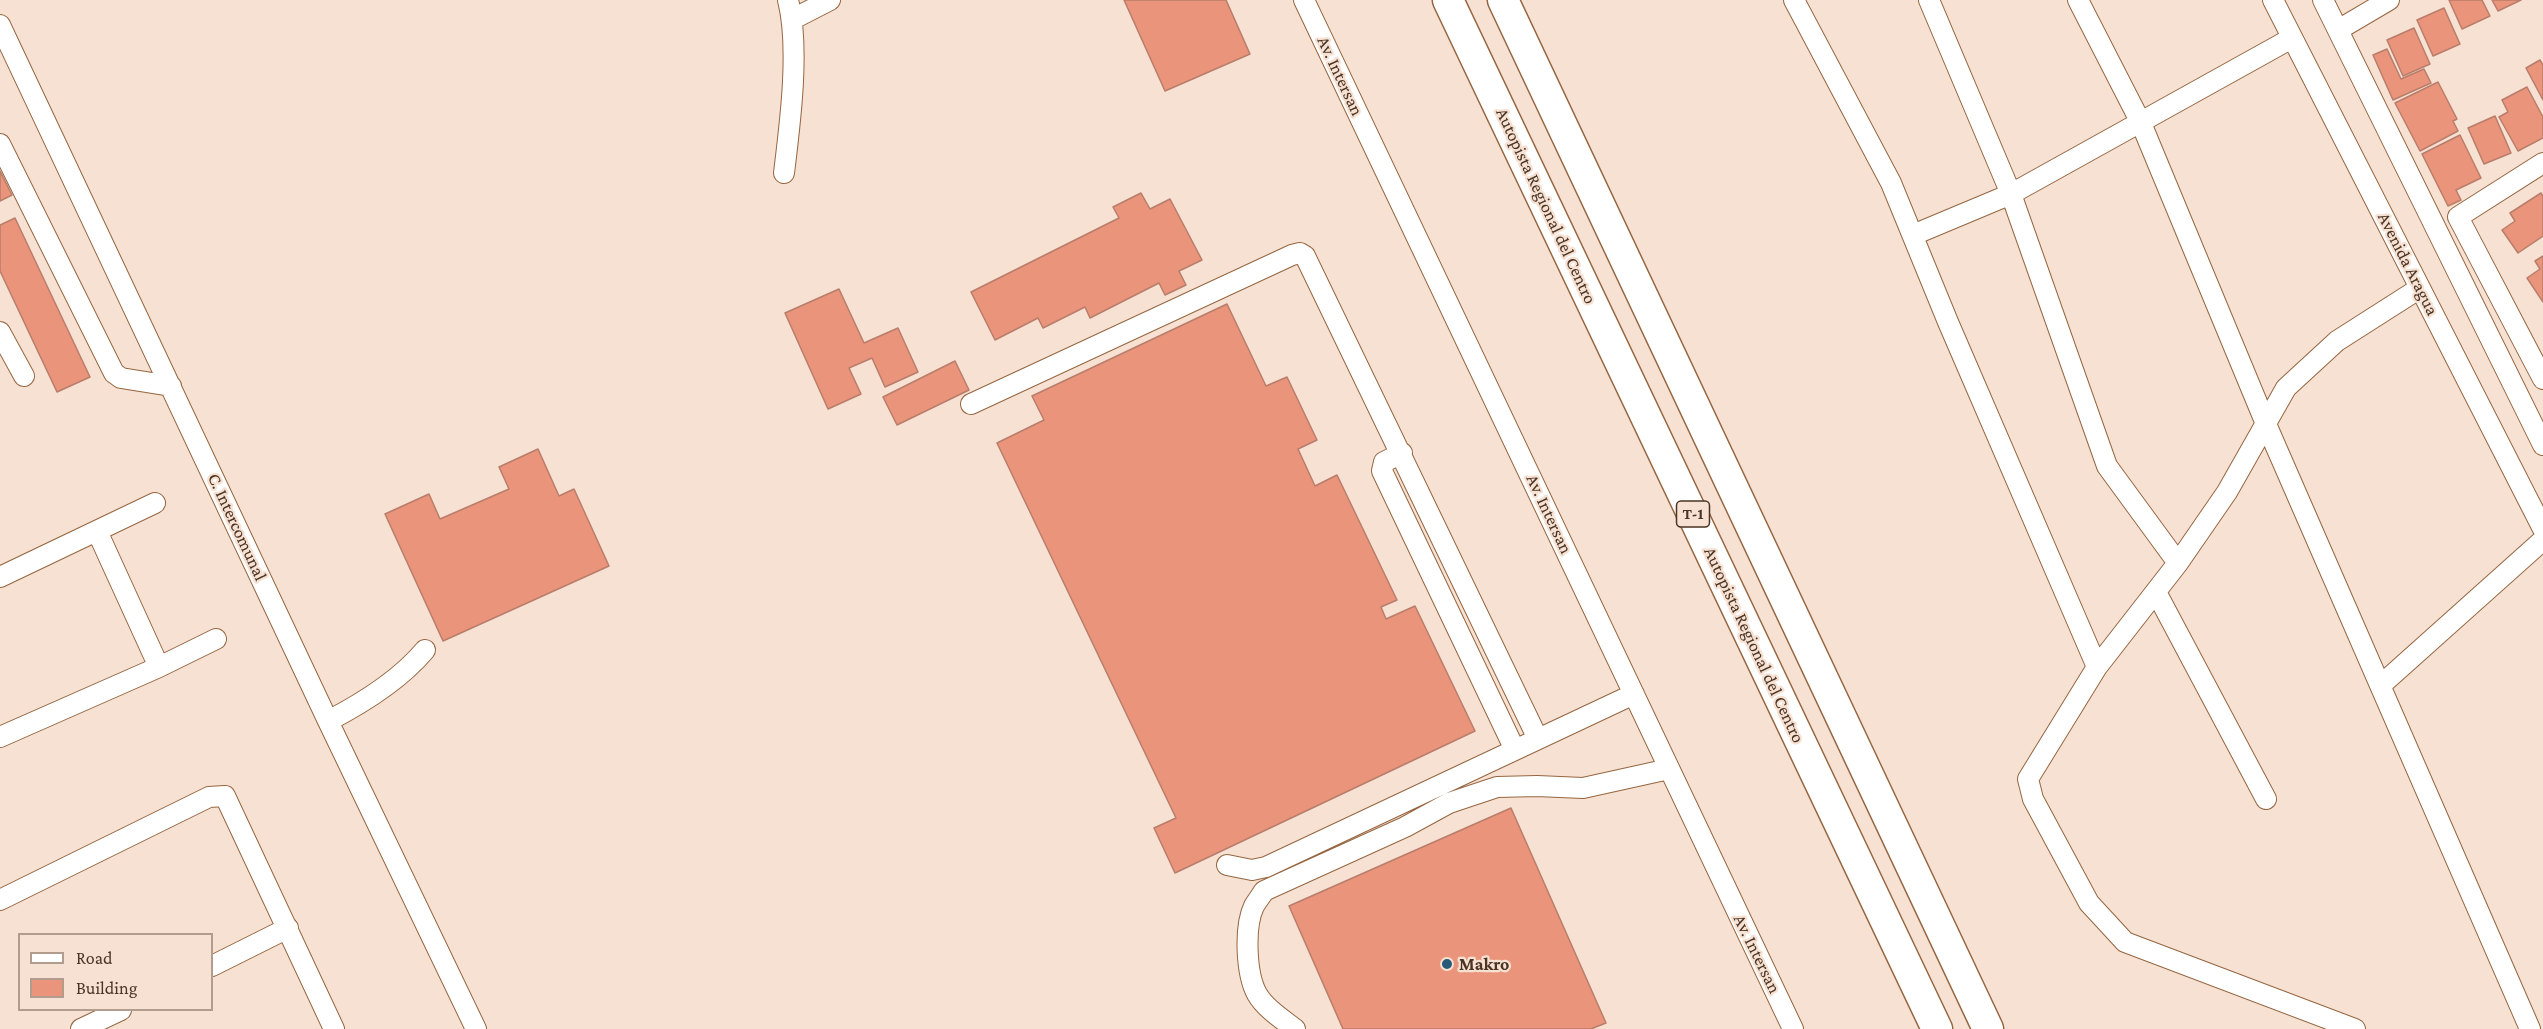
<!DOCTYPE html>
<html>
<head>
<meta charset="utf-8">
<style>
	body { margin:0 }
	#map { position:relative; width:2543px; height:1029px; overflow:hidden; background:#f7e1d2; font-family:"Crimson Pro",serif }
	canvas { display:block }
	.legend { position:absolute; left:18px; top:933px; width:195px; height:78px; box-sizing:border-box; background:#f7e1d2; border:2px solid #b29c8d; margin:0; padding:8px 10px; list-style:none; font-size:18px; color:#4a3525 }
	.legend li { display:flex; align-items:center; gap:12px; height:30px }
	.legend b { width:30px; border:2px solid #b29c8d }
</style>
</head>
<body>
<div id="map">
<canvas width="2543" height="1029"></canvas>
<ul class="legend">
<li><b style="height:8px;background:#fff"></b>Road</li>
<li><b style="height:16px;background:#ea947b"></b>Building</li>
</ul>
</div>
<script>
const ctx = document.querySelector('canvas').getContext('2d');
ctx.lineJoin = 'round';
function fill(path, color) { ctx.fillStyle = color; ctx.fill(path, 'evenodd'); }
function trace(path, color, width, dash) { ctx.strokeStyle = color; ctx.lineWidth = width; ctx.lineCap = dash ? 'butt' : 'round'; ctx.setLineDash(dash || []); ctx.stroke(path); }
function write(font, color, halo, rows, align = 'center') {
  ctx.font = font + ' "Crimson Pro",serif'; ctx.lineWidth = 4.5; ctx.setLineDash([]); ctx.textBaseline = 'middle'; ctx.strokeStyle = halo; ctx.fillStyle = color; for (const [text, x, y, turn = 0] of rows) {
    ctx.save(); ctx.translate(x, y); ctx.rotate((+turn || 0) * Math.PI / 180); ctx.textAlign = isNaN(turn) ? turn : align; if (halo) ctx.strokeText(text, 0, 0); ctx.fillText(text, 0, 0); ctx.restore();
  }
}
const building = new Path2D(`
	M1124 0H1226L1250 54 1165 91Z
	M2449 0H2482L2490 16 2462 29Z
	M2492 0H2521L2498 11Z
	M2444 8 2460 44 2433 56 2417 20Z
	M2414 28 2430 64 2403 76 2387 40Z
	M2387 49 2401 79 2424 69 2431 83 2393 100 2373 55Z
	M2540 60 2543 65V100L2526 68Z
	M2438 82 2457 119 2453 121 2458 131 2420 151 2395 103Z
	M2527 87 2543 117V138L2518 151 2499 117 2508 112 2502 100Z
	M2495 116 2511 153 2484 164 2468 128Z
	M2460 135 2481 178 2456 190 2461 200 2448 206 2422 154Z
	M0 171 12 195 0 201Z
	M1141 193 1150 209 1170 199 1202 260 1179 271 1186 285 1165 295 1159 283 1090 318 1085 307 1043 328 1038 318 995 340 971 292 1119 218 1113 207Z
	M2541 193 2543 196V236L2518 253 2502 230 2515 221 2510 213Z
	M15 218 90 377 57 392 0 271V225Z
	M2543 256V302L2527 278 2540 269 2535 261Z
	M839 289 864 343 898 328 918 372 885 387 872 358 849 368 861 394 828 409 785 313Z
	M1227 304 1266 386 1287 377 1317 440 1298 449 1315 486 1337 475 1397 600 1381 607 1386 619 1415 606 1475 731 1175 873 1154 828 1176 818 997 443 1044 420 1032 396Z
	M955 361 969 390 897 425 883 397Z
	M538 449 559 496 574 489 609 566 443 641 385 514 429 494 440 519 509 489 499 467Z
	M1511 808 1606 1023 1591 1029H1343L1289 906Z`);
fill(building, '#ea947b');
trace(building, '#b97d6b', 1.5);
const minor = new Path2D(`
	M1304 0 1793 1029
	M1794 0 1891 183 1948 322 2097 667
	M1929 0 2011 194 2107 466 2178 563
	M2078 0 2141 123 2266 424 2530 1029
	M2273 0 2543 529
	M2323 0 2543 445
	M793 19 830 0
	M0 25 328 721 476 1029
	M2338 30 2389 0
	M0 144 114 373 121 378 171 386
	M2543 163 2458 217 2543 379
	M784 173C790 124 800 48 788 0
	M1913 235 2011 194 2292 38
	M0 332 24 376
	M971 404 1292 255 1300 253 1305 256 1538 739
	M1402 453 1384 462 1382 471 1515 750
	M97 531 159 667
	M0 577 155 503
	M2156 592 2266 799
	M2381 685 2543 540
	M328 721C363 703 399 681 425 650
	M0 737 159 667 216 639
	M1227 865 1252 870 1266 867 1634 694
	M0 900 209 797 225 796 334 1029
	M212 966 288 928
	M81 1029 121 1010
	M1295 1029C1282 1019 1265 1008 1257 994 1246 974 1244 927 1254 906 1257 901 1261 896 1264 891L1405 827 1449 803 1497 787 1537 786 1583 788 1669 769
	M2355 1029 2125 942 2089 903 2033 799 2028 779 2097 667 2178 563 2227 492 2286 388 2337 341 2420 288`);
const highway = new Path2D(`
	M1448 0 1937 1029
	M1503 0 1988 1029`);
trace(minor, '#956641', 22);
trace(highway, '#956641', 33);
trace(minor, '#fff', 20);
trace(highway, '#fff', 30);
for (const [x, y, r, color] of [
	[1447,964,6,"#295b78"]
]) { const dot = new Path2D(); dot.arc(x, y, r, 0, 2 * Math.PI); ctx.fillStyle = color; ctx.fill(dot); trace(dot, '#f7e1d2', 2); }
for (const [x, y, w] of [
	[1693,514,33]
]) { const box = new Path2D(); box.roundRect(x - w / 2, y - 13, w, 26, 4.5); ctx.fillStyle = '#f7e1d2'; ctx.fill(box); trace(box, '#4a3525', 1.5); }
write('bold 16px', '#4a3525', null, [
	["T-1",1693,514]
]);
write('18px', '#4a3525', '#f7e1d2', [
	["Av. Intersan",1340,76,65],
	["Autopista Regional del Centro",1546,206,65],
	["Avenida Aragua",2408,264,63],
	["Av. Intersan",1549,514,65],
	["C. Intercomunal",237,527,65],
	["Autopista Regional del Centro",1754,645,65],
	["Av. Intersan",1757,954,64]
]);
write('bold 18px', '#4a3525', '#f7e1d2', [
	["Makro",1459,964]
], 'left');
</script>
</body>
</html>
